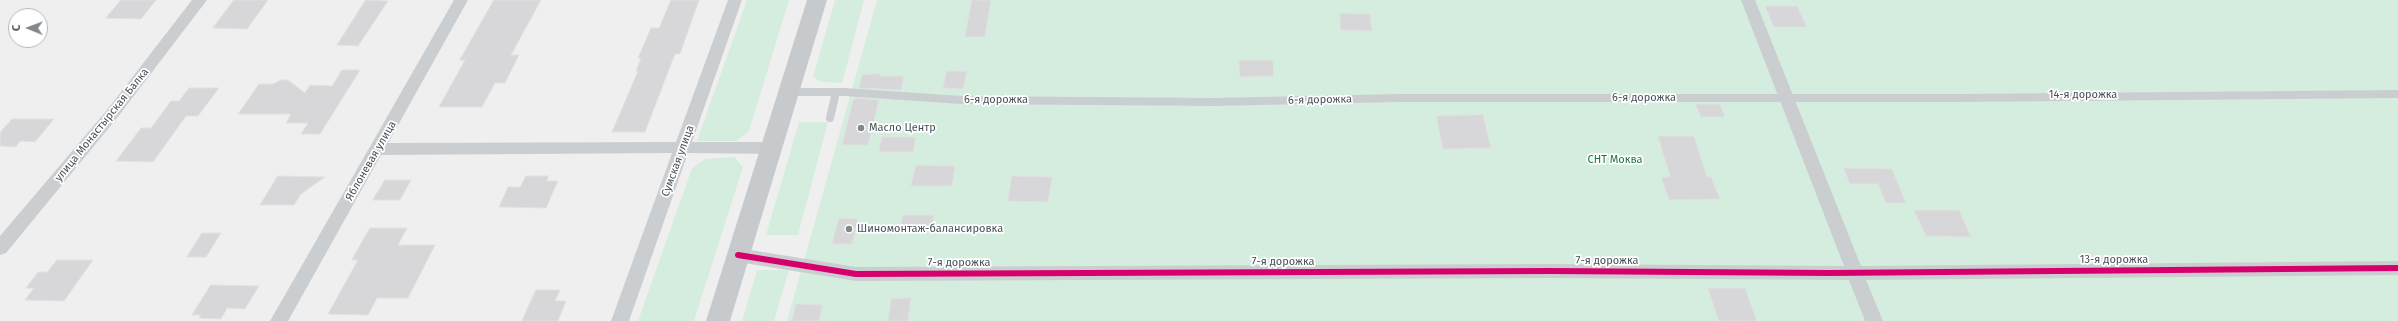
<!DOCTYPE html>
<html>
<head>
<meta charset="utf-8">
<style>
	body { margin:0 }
	#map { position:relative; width:2398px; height:321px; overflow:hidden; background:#f0efef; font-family:"Fira Sans",sans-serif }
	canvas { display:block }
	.north { position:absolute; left:8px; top:8px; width:40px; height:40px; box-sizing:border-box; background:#fff; border:1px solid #b6b9bd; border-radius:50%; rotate:271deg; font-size:11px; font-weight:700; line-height:16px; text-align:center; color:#48515a }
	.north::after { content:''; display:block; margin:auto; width:14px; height:18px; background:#83888e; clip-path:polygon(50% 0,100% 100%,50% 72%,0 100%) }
</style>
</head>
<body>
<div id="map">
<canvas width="2398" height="321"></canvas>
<div class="north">С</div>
</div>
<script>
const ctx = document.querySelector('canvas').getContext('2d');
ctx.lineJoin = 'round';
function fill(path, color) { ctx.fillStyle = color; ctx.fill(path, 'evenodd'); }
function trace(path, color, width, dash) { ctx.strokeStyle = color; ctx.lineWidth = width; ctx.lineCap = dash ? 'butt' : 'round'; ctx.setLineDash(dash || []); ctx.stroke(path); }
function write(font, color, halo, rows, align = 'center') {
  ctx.font = font + ' "Fira Sans",sans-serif'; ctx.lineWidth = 3.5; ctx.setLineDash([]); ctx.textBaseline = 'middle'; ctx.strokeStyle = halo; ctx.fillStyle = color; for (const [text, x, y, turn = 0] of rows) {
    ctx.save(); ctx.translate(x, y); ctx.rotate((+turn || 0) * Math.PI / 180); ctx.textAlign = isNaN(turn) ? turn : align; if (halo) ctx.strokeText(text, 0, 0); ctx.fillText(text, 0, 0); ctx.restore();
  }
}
fill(new Path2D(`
	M747 0H789L749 131 736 141H697Z
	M835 0H864L842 83 821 82 813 77Z
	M877 0H2398V321H787Z
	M799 122H828L798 235H766Z
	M734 157 743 167 694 321H638L692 168 705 159Z
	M757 270H789L774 321H742Z`), '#d5eddf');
const building = new Path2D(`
	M121 0H156L141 19 106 18Z
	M234 0H268L247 29 213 28Z
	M366 0 388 1 358 46 337 45Z
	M494 0H541L511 55H519L505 83H495L482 107H439L465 60H460Z
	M671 0H699L680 54H675L645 132H612L638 71H636L641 58H638L651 28H659Z
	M972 0H991L985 37H965Z
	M1765 6H1797L1807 27H1774Z
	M1340 13 1370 14 1372 31 1341 30Z
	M1239 60H1273L1274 76 1240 77Z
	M342 70H360L320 134H301L308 123H286L291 114H238L259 84H273L281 80H288L305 93 310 85 332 86Z
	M947 71H967L963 89 943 88Z
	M881 74 880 76H904L901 90 859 88 862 75Z
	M189 88H219L198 116H186L153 162 116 161 141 128H151L171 101H179Z
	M857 98 879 100 868 145H842L853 100Z
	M1696 104H1720L1725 117H1701Z
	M1483 115 1491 148 1443 149 1436 116Z
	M12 119H54L35 142 20 141 16 147 0 146V133Z
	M1658 136H1694L1707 177H1711L1720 199 1669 200 1661 177H1670Z
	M882 137H916L913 152H879Z
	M916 165 955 166 952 186H911Z
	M1844 168 1892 169 1906 203H1886L1878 184H1850Z
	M278 176 325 177 301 194 294 205H260Z
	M526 176H549L546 181H558L546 208 499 207 508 187H520Z
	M1012 176 1052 177 1048 202 1008 201Z
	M385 180H411L400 200H373Z
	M1914 210H1959L1971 237 1926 236Z
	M903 215H934L931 231H900Z
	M839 218 858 219 852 244H832Z
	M370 228H407L398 245H435L408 298H377L368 315 328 314 358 260H352Z
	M202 233H221L206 257H187Z
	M57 260H93L64 301 25 300 34 288H26L38 272H47Z
	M211 285 259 286 245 309 227 308 221 319 199 318 201 315H192Z
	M1708 288H1745L1757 321H1719Z
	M536 290H560L555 301H566L558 321H522Z
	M911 298 908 321H888L891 299Z
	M796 304 823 305 819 321H792Z`);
fill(building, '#d7d7d9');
trace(building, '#e1e1e2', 1);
trace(new Path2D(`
	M790 92H844L961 100 1214 102 1399 98H1958L2398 94
	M830 118 836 92`), '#cbced0', 8);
fill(new Path2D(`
	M192 0H207L117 118 6 253 0 255V236L107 110Z
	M454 0H468L388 143 676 142 728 0H742L692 142H771L777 144 779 148 777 152 771 154 688 153 629 321H611L672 153 381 155 288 321H270Z
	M1741 0H1755L1861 266 2398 261V275L1866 280 1883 321H1865L1849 280 1550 278 856 281 738 262 732 260 729 255 732 250 738 248 856 267 1550 264 1844 266Z`), '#cbced0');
fill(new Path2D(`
	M807 0H827L730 321H706Z`), '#c7cacd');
trace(new Path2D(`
	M738 255 856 274 1550 271 1830 273 2398 268`), '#d6006c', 6);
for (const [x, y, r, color] of [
	[861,128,4,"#83888e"],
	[849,229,4,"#83888e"]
]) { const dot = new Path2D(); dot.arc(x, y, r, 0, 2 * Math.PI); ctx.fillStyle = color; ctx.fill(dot); trace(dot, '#fff', 1.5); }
write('11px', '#48515a', '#fff', [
	["14-я дорожка",2083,95],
	["6-я дорожка",1644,98],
	["6-я дорожка",996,100],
	["6-я дорожка",1320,100,-1],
	["улица Монастырская Балка",102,125,-51],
	["Яблоневая улица",371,161,-60],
	["Сумская улица",678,161,-70],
	["13-я дорожка",2114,260],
	["7-я дорожка",1607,261],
	["7-я дорожка",1283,262],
	["7-я дорожка",959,263]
]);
write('11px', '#48515a', '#fff', [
	["Масло Центр",869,128],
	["Шиномонтаж-балансировка",857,229]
], 'left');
write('11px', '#1d774c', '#fff', [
	["СНТ Моква",1615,160]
]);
</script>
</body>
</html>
